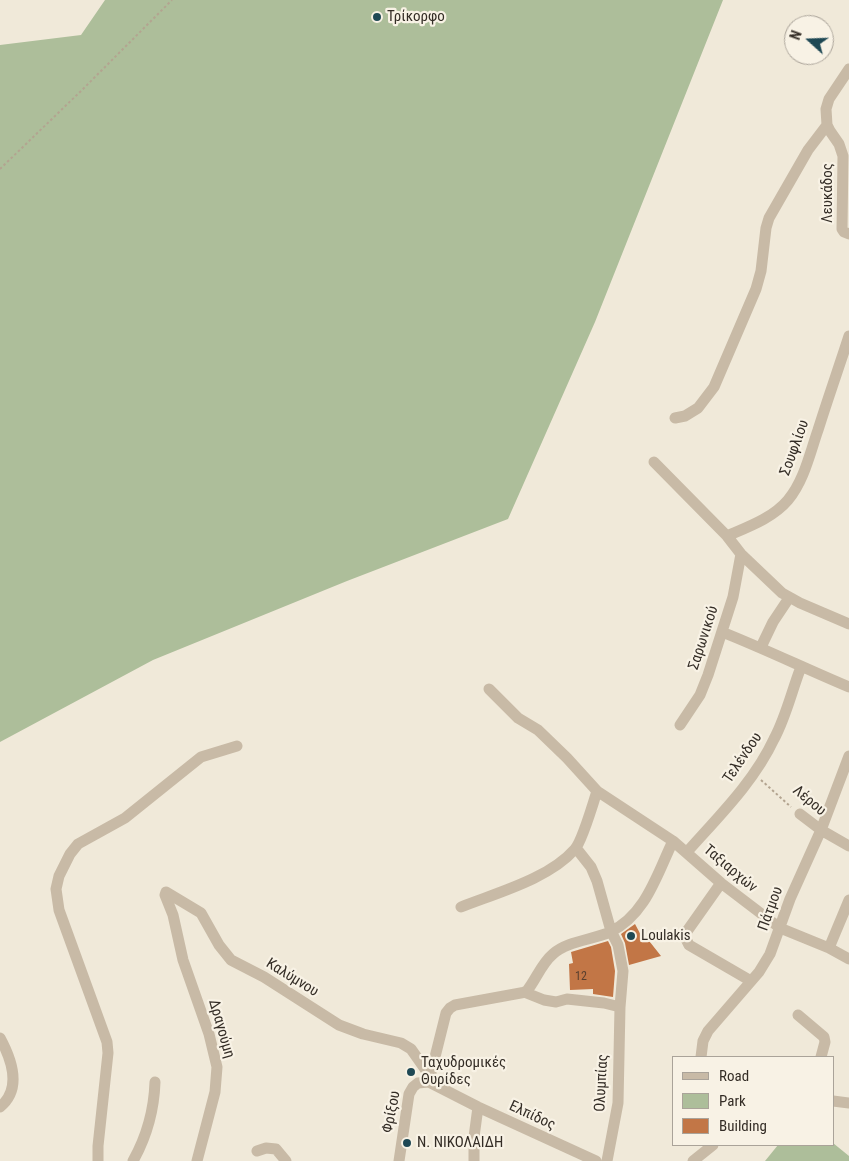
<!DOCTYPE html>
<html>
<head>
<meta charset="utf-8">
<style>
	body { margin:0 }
	#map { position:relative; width:849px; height:1161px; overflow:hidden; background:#f0e9d9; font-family:"Roboto Condensed",sans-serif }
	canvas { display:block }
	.legend { position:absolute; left:672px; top:1056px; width:162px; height:90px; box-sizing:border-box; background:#f8f2e5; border:1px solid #aaa399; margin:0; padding:6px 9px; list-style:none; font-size:15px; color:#342d26 }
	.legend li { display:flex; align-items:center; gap:10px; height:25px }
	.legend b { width:25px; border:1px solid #aaa399 }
	.north { position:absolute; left:784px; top:15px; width:50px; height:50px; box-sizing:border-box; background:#f8f2e5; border:1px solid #aaa399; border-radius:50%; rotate:290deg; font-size:14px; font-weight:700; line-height:20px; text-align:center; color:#342d26 }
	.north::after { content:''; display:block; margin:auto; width:18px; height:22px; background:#1e4854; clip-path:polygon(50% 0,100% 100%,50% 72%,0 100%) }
</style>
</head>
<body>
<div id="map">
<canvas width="849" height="1161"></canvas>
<ul class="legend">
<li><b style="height:6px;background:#c8baa6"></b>Road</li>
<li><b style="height:14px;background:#adbe9a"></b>Park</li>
<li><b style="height:14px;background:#c27646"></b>Building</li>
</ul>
<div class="north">N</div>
</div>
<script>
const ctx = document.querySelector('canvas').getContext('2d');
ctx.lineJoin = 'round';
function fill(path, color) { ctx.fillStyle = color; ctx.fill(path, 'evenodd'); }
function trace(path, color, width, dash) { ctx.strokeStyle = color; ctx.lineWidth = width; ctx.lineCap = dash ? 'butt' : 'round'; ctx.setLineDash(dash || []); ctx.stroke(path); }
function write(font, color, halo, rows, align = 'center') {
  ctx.font = font + ' "Roboto Condensed",sans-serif'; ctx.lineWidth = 4.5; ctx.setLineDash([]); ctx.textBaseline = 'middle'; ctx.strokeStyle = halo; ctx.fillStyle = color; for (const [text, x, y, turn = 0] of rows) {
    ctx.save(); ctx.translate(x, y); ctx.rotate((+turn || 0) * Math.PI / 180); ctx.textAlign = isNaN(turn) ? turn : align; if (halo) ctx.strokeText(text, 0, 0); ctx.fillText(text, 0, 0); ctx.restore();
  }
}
fill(new Path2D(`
	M105 0H723L595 322 508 519 347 581 153 660 0 742V45L81 35Z
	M833 1143 849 1156V1161H765L778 1145H833Z`), '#adbe9a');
fill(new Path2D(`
	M635 924 643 939 646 937 661 956 629 965 625 943 621 934Z
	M608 941 611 947 615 971 613 997 593 994V989L570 990 569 964 573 963 571 952Z`), '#c27646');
trace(new Path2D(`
	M0 169 82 90 172 0
	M761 780 791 807`), '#b3a490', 2, [2.5, 2.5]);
trace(new Path2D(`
	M849 69 829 99 826 109 827 125 830 131 839 144 843 156 842 229 844 232 849 234
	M675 418 685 416 698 408 714 387 756 289 761 271 766 228 769 218 808 150 827 125
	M654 462 727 536 741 554 782 593 800 603 849 624
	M727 536C748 527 773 518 788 500 804 481 810 453 818 430 828 398 839 367 849 336
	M722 632C765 649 806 669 849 687
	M761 647 773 622 789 598
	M489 689 518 718 538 730 567 758 597 791 673 841 721 883 780 928 829 948 849 959
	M680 725 700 695 708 675 733 597 741 554
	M800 814 821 830 849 846
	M576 848 591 867 597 881 611 931 618 945 623 971 620 1007 618 1103 607 1161
	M687 852C718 817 754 782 774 739 786 717 792 690 801 667
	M721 883 685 934 686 939 689 945 751 981
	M461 907C496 893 549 879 575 849 582 841 593 804 597 791
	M829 948 849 900
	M524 992 544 1000 556 1002 567 999 604 1003 620 1007
	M798 1015 824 1037 825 1042 821 1057
	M0 1038C12 1060 22 1089 0 1107
	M701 1057 703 1041 708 1031 759 972 770 954 790 899 821 830 849 756
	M429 1081 446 1013 450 1008 455 1005 526 992C536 980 541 964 553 954 568 941 592 940 610 932 646 915 657 874 673 841
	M833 1101 849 1103
	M257 1151 266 1148 276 1149 286 1161
	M98 1161V1146L108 1053 107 1042 59 910 56 889 59 876 70 854 78 844 125 818 201 757 237 746
	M133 1161C147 1136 154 1111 155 1082
	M197 1161 215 1092 217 1067 209 1034 183 960 173 915 165 895 166 892 201 913 219 945 231 960 264 977 339 1025 363 1034 401 1043 411 1049 430 1076
	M399 1161 409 1094 413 1087 418 1083 429 1082 478 1107 596 1161
	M474 1161V1137L478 1107
	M693 1161 713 1145`), '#c8baa6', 11);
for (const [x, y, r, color] of [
	[377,17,5,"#1e4854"],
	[631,936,5,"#1e4854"],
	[411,1072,5,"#1e4854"],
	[407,1143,5,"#1e4854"]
]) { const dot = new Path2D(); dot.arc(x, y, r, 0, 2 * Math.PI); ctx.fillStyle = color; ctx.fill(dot); trace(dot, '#f8f2e5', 2); }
write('12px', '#583f2e', null, [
	["12",581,977]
]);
write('15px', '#342d26', '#f8f2e5', [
	["Τρίκορφο",387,17],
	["Loulakis",641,936],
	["Ταχυδρομικές",421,1063],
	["Θυρίδες",421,1080],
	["Ν. ΝΙΚΟΛΑΙΔΗ",417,1143]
], 'left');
write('15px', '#342d26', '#f8f2e5', [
	["Λευκάδος",828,193,-90],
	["Σουφλίου",795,448,-70],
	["Σαρωνικού",704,638,-72],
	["Τελένδου",743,758,-56],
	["Λέρου",809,801,40],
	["Ταξιαρχών",730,869,40],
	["Πάτμου",771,909,-70],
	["Καλύμνου",292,978,32],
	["Δραγούμη",221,1029,74],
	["Ολυμπίας",602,1083,-87],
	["Φρίξου",392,1112,-79],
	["Ελπίδος",532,1116,25]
]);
</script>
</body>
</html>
